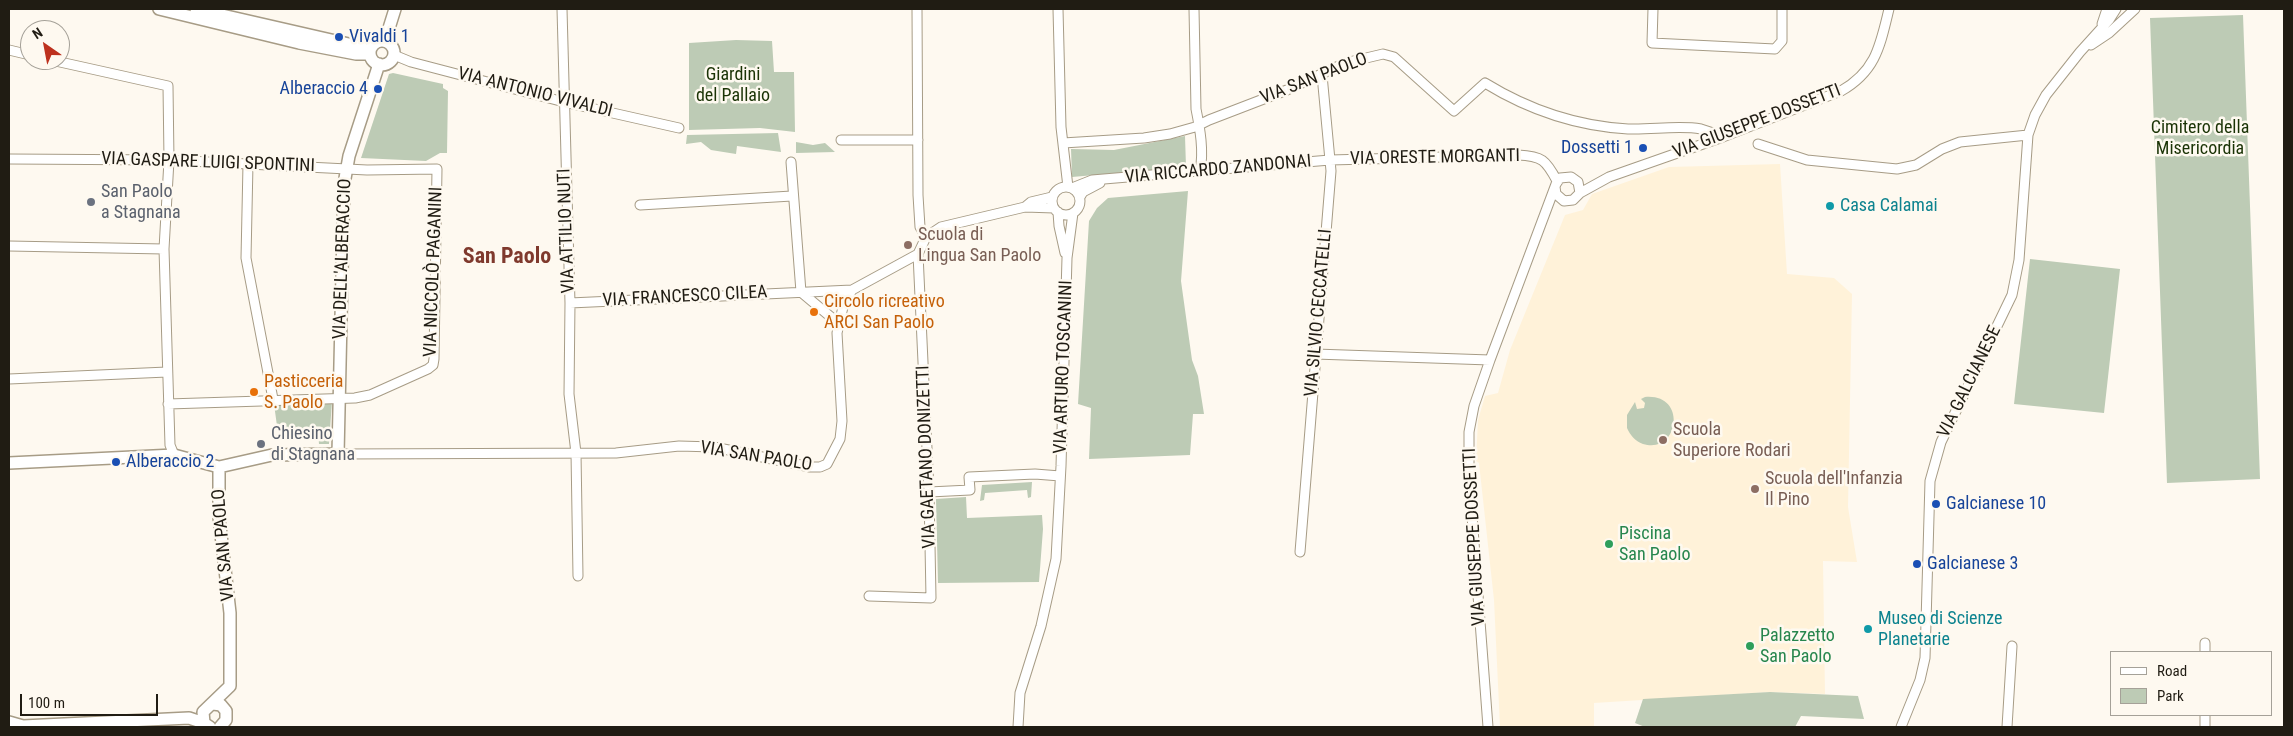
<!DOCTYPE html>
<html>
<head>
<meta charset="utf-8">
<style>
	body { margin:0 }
	#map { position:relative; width:2293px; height:736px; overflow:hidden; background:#fef9f0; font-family:"Roboto Condensed",sans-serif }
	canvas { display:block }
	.frame { position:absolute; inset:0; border:10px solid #201c13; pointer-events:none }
	.legend { position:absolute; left:2110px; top:651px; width:162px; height:65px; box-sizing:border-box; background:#fef9f0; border:1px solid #a5a198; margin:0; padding:6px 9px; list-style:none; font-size:15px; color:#201c13 }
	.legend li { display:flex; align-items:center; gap:10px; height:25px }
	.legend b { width:25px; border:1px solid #a5a198 }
	.north { position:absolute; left:20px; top:20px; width:50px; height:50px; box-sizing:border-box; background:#fef9f0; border:1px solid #a5a198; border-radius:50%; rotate:327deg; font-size:14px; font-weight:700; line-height:20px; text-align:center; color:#201c13 }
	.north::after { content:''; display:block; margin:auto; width:18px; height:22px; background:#bd311e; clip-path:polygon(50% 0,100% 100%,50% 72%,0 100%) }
	.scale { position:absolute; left:20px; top:694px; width:138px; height:22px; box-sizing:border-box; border:2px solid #201c13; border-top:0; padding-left:6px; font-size:15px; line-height:18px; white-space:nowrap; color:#201c13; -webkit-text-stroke:4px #fef9f0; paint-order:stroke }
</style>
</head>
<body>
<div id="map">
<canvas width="2293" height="736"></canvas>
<div class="frame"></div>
<ul class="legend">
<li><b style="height:6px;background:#fff"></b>Road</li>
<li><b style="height:14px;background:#bdcbb5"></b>Park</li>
</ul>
<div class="north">N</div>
<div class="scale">100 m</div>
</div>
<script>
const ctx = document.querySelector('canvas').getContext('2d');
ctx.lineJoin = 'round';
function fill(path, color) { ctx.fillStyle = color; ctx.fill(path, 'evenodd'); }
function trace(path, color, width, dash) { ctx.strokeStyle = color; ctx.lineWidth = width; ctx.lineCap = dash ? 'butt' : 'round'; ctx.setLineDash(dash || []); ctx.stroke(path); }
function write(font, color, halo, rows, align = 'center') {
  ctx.font = font + ' "Roboto Condensed",sans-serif'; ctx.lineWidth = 5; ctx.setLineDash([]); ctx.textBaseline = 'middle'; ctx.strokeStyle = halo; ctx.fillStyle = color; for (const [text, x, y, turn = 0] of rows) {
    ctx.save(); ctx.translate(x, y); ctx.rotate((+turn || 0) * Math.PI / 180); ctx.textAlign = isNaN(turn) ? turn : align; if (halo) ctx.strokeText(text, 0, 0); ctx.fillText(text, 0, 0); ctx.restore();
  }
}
fill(new Path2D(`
	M1780 164 1787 274 1834 278 1852 294 1848 507 1857 562 1823 561 1825 694 1770 692 1594 703V727H1500L1494 600 1479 463 1476 461 1478 420 1485 396 1498 393 1510 350 1565 215 1583 210 1592 194 1669 167Z`), '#fff2d9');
fill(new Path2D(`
	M2243 15 2260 479 2167 483 2150 18Z
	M736 40 772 41 774 72H794L795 132 760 128 689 130V43Z
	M393 73 443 84V88L448 91 447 153H440L426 161 361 158 389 74Z
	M778 133 781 152 737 146 736 154 711 150 701 142 686 144 687 135Z
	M1185 136 1186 167 1072 177 1071 149 1114 150Z
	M796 142 813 145 825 143 835 152 796 153Z
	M1188 191 1181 281 1192 360 1198 376 1204 414H1193L1190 455 1089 459 1091 408 1078 404 1089 221 1097 208 1108 198Z
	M2030 259 2120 269 2104 413 2014 404Z
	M1645 397C1688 393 1679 455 1643 444 1635 441 1630 435 1627 428V415L1635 402 1637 409 1644 408 1645 403 1641 399Z
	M332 401 329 444H319L318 432 287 434 286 426H277L274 404Z
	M1032 482 1031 497 1028 498 1027 490 985 493 984 500 980 501 982 485Z
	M966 497 967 518 1042 515 1043 529 1039 582 938 583 936 499Z
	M1770 692 1858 696 1864 719 1801 716 1795 727H1645L1635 723 1643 699Z`), '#bdcbb5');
const minor = new Path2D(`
	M562 9 570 303 569 394 576 453 578 576
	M917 9 918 195 920 227 926 237
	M1058 9 1061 127 1068 187
	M1194 9 1196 109C1200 129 1204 151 1200 171
	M1653 9 1652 43 1775 49 1782 41V9
	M2102 24 2107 9
	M2091 45 2109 33 2135 9
	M9 50 30 55
	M394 55 411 62 564 102 679 128
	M51 60 168 86 169 160 164 249 170 445 174 455
	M841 140H918
	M1063 143 1144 138 1170 134 1195 127 1209 120 1287 90 1345 63 1383 54 1394 57 1454 111 1485 83C1529 110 1576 126 1628 129 1652 130 1678 125 1701 129 1708 131 1716 134 1723 137
	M1758 144 1807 160 1897 169 1916 165 1942 149 1960 142 2028 135
	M9 159 169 160 367 170 437 169 434 359 433 365 428 369 370 395 355 398 168 404
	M791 162 801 292 838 323
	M248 164 246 258 273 399
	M1052 201a14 14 0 1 1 28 0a14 14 0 1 1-28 0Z
	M1072 188 1092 180 1330 160 1518 155C1542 156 1546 160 1557 181
	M1580 193 1609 177 1723 137 1841 91C1876 71 1880 46 1889 9
	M1080 197 1083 192 1100 183
	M640 205 792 196
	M1025 207 1031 202 1052 197
	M1058 212 1059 226 1065 253
	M9 246 164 249
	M570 303 852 290
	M1315 354 1490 360
	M9 379 167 372
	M338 454 616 453 679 446 714 447 810 467H820L827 464 840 439 842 421 837 333 843 307 852 290 918 254 926 237 941 227 1025 207 1054 208
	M929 492 970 490 969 477 1035 474 1060 476
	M1300 552 1331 171 1322 75
	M869 596 931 598 929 492 918 254
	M2205 652V643
	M1018 727 1020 693 1041 626 1056 559 1061 466 1067 258 1073 213
	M1488 727 1469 476V432L1474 406 1490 360 1556 184 1560 178 1571 177 1578 182 1580 193 1573 200 1564 201 1556 194 1555 187
	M1901 727 1920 680 1925 658 1930 481 1941 442 2012 295 2019 260 2028 135 2035 115 2046 95 2080 52 2109 20 2116 9
	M2007 727 2012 646
	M2205 727V715`);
const tertiary = new Path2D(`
	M159 9 299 43 356 54H370
	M196 9 362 47
	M385 41 395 9
	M370 53a12 12 0 1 1 24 0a12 12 0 1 1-24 0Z
	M9 463 174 455 219 467 272 455 338 454 344 184 349 156 379 64
	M213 704 221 705 226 711V720L220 727
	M9 722 23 726 189 718 204 723
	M210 727 204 723 203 712 230 686V613L219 517V467`);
trace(minor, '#a79c86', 11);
trace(tertiary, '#a79c86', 14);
trace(minor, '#fff', 9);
trace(tertiary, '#fff', 11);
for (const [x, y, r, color] of [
	[339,37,5,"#1a4fb4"],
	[378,89,5,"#1a4fb4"],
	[1643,148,5,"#1a4fb4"],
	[91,202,5,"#6b7280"],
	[1830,206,5,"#0f9aa8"],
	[908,245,5,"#8d6e63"],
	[814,312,5,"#e8710a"],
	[254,392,5,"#e8710a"],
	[1663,440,5,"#8d6e63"],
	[261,444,5,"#6b7280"],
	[116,462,5,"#1a4fb4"],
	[1755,489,5,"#8d6e63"],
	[1936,504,5,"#1a4fb4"],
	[1609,544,5,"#2e9e5b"],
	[1917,564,5,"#1a4fb4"],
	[1868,629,5,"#0f9aa8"],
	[1750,646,5,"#2e9e5b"]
]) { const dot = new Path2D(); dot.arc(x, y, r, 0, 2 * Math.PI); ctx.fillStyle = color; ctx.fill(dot); trace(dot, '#fef9f0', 2); }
write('18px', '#164399', '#fef9f0', [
	["Vivaldi 1",349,37],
	["Alberaccio 4",368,89,"right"],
	["Dossetti 1",1633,148,"right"],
	["Alberaccio 2",126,462],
	["Galcianese 10",1946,504],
	["Galcianese 3",1927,564]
], 'left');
write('18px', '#1a3305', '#fef9f0', [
	["Giardini",733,75],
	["del Pallaio",733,96],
	["Cimitero della",2200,128],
	["Misericordia",2200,149]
]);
write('18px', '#201c13', '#fef9f0', [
	["VIA SAN PAOLO",1314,79,-21],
	["VIA ANTONIO VIVALDI",535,93,14],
	["VIA GIUSEPPE DOSSETTI",1757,122,-21],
	["VIA ORESTE MORGANTI",1435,158,-1],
	["VIA GASPARE LUIGI SPONTINI",208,163,2],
	["VIA RICCARDO ZANDONAI",1218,170,-5],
	["VIA ATTILIO NUTI",567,231,-92],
	["VIA DELL'ALBERACCIO",343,259,-88],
	["VIA NICCOLÒ PAGANINI",434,272,-88],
	["VIA FRANCESCO CILEA",685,297,-3],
	["VIA SILVIO CECCATELLI",1319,313,-85],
	["VIA ARTURO TOSCANINI",1064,367,-88],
	["VIA GALCIANESE",1970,382,-64],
	["VIA SAN PAOLO",756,457,9],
	["VIA GAETANO DONIZETTI",927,457,-92],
	["VIA GIUSEPPE DOSSETTI",1475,537,-93],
	["VIA SAN PAOLO",224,545,-95]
]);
write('18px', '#5b616d', '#fef9f0', [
	["San Paolo",101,192],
	["a Stagnana",101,213],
	["Chiesino",271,434],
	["di Stagnana",271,455]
], 'left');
write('18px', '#0d838f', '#fef9f0', [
	["Casa Calamai",1840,206],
	["Museo di Scienze",1878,619],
	["Planetarie",1878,640]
], 'left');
write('18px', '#785e54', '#fef9f0', [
	["Scuola di",918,235],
	["Lingua San Paolo",918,256],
	["Scuola",1673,430],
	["Superiore Rodari",1673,451],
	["Scuola dell'Infanzia",1765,479],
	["Il Pino",1765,500]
], 'left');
write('18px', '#c56008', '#fef9f0', [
	["Circolo ricreativo",824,302],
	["ARCI San Paolo",824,323],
	["Pasticceria",264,382],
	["S. Paolo",264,403]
], 'left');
write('18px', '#27864d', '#fef9f0', [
	["Piscina",1619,534],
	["San Paolo",1619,555],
	["Palazzetto",1760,636],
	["San Paolo",1760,657]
], 'left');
write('bold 22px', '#7f392d', '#fef9f0', [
	["San Paolo",507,257]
]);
</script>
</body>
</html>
